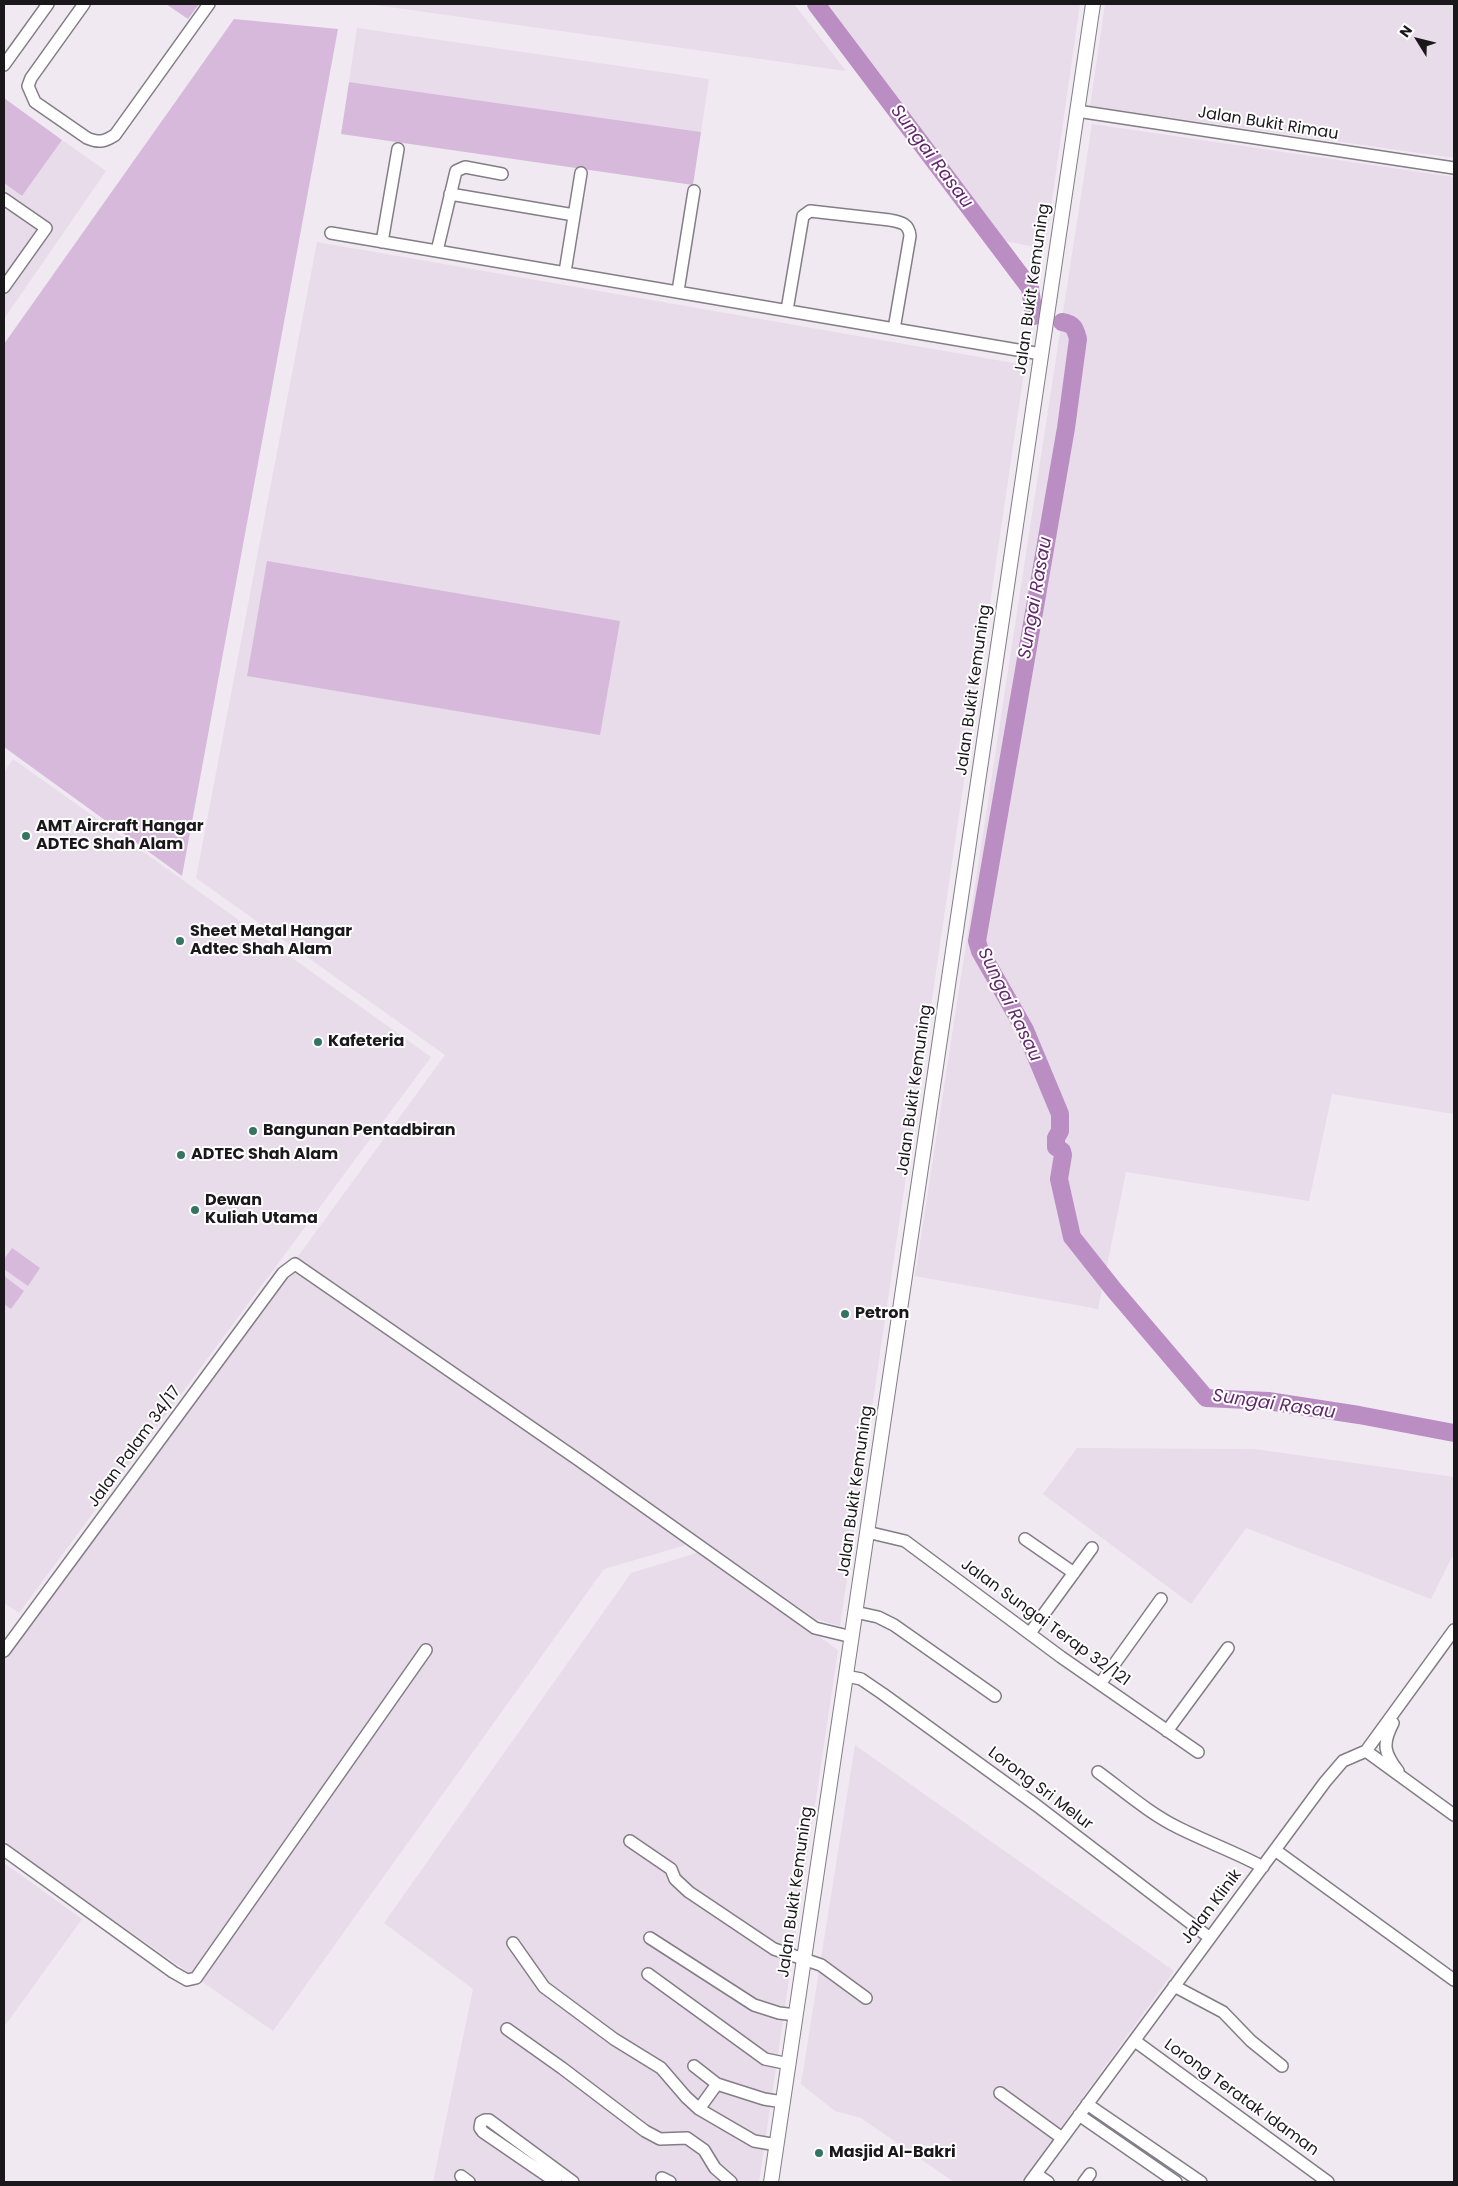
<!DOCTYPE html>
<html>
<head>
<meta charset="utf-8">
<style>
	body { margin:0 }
	#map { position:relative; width:1458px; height:2186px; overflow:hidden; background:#f0e9f1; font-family:Poppins,sans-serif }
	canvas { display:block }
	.frame { position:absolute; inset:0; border:5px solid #1b181c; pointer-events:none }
	.north { position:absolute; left:1393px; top:15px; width:50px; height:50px; -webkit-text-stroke:4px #fff; paint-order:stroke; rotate:306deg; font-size:14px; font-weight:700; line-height:20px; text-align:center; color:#1b181c }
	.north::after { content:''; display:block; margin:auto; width:18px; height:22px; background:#1b181c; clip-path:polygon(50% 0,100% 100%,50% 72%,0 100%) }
</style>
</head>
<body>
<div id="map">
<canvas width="1458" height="2186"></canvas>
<div class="frame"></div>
<div class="north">N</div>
</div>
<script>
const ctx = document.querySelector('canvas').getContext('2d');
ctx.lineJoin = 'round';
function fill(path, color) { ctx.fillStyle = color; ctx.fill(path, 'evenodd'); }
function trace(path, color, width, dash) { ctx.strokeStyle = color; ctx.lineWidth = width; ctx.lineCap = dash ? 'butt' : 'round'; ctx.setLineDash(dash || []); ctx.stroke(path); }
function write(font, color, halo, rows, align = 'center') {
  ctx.font = font + ' Poppins,sans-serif'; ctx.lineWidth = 4; ctx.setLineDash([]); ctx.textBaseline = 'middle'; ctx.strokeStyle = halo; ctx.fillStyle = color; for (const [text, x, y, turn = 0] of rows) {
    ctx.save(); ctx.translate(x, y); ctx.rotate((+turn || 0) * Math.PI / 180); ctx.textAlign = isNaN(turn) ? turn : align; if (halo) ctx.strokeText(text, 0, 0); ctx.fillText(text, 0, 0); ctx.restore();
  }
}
fill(new Path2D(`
	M368 4H794L846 71Z
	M826 4H1080L1045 249 1005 241Z
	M1105 4H1454V158L1090 106Z
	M357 28 709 79 701 132 349 82Z
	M1092 124 1454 177V1114L1332 1094 1309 1201 1126 1172 1098 1309 915 1276Z
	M62 140 106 171 4 319V183L22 196Z
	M317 242 1025 365 840 1626 816 1619 703 1540 604 1569 273 2031 4 1844V1659L445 1055 196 878Z
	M13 759 431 1057 19 1613 4 1603V772Z
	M1077 1448 1254 1449 1454 1477V1553L1431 1599 1246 1528 1191 1604 1043 1494Z
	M700 1552 838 1650 759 2182H433L473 1989 384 1923 631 1573Z
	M855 1745 1174 1971 1021 2182H954L861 2118 835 2111 801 2084Z
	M4 1863 82 1919 4 2027Z`), '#e8dbea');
fill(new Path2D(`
	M166 4H199L188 19Z
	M234 19 338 29 182 876 4 747V344Z
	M349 82 701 132 693 185 341 134Z
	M4 98 62 140 22 196 4 183Z
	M267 561 620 621 600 735 247 676Z
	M12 1248 40 1268 28 1286 4 1269V1259Z
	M4 1276 24 1291 11 1309 4 1304Z`), '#d7b9dc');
trace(new Path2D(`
	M816 4 1030 288 1034 316
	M1062 322C1074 324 1075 328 1078 339L1066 428 977 941 980 951 1025 1030 1060 1114V1131L1056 1138V1147L1062 1151 1063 1155 1059 1179 1072 1237 1114 1290 1206 1398 1268 1401 1359 1415 1454 1433`), '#bb8ec3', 18);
const minor = new Path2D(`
	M84 4 31 78 28 86 35 102 87 138C99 143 104 142 115 135L209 4
	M4 65 48 4
	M1077 111 1454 168
	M450 194 574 215
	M4 199 46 228 4 287
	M331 233 1041 354
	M382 242 398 149
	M437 251 456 171 465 167 502 174
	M565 272 581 173
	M678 291 694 191
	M787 310 803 216 810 211 890 220C900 222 909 223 910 236L894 329
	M867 1532 905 1541 1061 1657 1198 1752
	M1025 1539 1074 1573
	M855 1612 878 1617 894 1625 995 1696
	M1030 1633 1092 1548
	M4 1651 283 1273 295 1264 580 1461 815 1628 852 1637
	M846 1676 861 1679 883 1694 1036 1805 1210 1938
	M1100 1684 1161 1599
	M1393 1723C1382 1744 1384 1753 1398 1771
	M1167 1731 1228 1648
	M1366 1751 1454 1630
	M1366 1751 1454 1815
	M1098 1772C1124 1791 1150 1814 1179 1828 1207 1842 1235 1852 1263 1867
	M630 1841 671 1869 675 1879 689 1892 774 1949 821 1965 866 1998
	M4 1850 173 1972 187 1980 196 1978 426 1650
	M1275 1850 1454 1980
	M650 1938 754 2005 779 2013 796 2015
	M513 1943 544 1987 614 2039 661 2068 686 2097 699 2109 754 2141 777 2145
	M648 1974 765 2059 789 2064
	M1174 1986 1223 2012 1251 2041 1282 2066
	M507 2029 562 2068 645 2131 660 2139 687 2138 704 2150 715 2168 731 2182
	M1135 2041 1328 2182
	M694 2066 717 2084 764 2099 783 2102
	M1000 2093 1062 2138
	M1087 2104 1201 2182
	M699 2109 717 2084
	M1079 2115 1176 2182
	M1036 2174 1048 2182
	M461 2176 469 2182
	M662 2178 670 2182
	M556 2182 483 2132 480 2128 481 2122 485 2120H489L573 2182
	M1030 2182 1325 1782 1343 1761 1366 1751
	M1084 2182 1090 2174`);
const major = new Path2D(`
	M771 2182 1093 4`);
trace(minor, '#837d85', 14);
trace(major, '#837d85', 16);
trace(minor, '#fff', 11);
trace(major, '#fff', 14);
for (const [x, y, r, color] of [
	[26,836,5,"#357461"],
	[180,941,5,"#357461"],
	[318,1042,5,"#357461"],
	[253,1131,5,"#357461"],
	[181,1155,5,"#357461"],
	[195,1210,5,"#357461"],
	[845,1314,5,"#357461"],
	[819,2153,5,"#357461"]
]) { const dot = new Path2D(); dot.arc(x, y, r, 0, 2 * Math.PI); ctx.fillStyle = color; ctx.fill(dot); trace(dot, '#fff', 2); }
write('16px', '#1b181c', '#fff', [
	["Jalan Bukit Rimau",1268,124,9],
	["Jalan Bukit Kemuning",1033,289,-82],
	["Jalan Bukit Kemuning",974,690,-82],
	["Jalan Bukit Kemuning",915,1090,-82],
	["Jalan Palam 34/17",135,1447,-54],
	["Jalan Bukit Kemuning",856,1491,-82],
	["Jalan Sungai Terap 32/121",1045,1623,36],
	["Lorong Sri Melur",1040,1789,37],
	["Jalan Bukit Kemuning",796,1892,-82],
	["Jalan Klinik",1212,1907,-53],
	["Lorong Teratak Idaman",1241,2098,36]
]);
write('bold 16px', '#1b181c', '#fff', [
	["AMT Aircraft Hangar",36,827],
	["ADTEC Shah Alam",36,845],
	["Sheet Metal Hangar",190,932],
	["Adtec Shah Alam",190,950],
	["Kafeteria",328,1042],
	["Bangunan Pentadbiran",263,1131],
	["ADTEC Shah Alam",191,1155],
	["Dewan",205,1201],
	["Kuliah Utama",205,1219],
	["Petron",855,1314],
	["Masjid Al-Bakri",829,2153]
], 'left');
write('italic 18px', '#61296b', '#fff', [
	["Sungai Rasau",931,157,53],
	["Sungai Rasau",1036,598,-80],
	["Sungai Rasau",1009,1005,64],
	["Sungai Rasau",1274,1405,8]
]);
</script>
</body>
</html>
